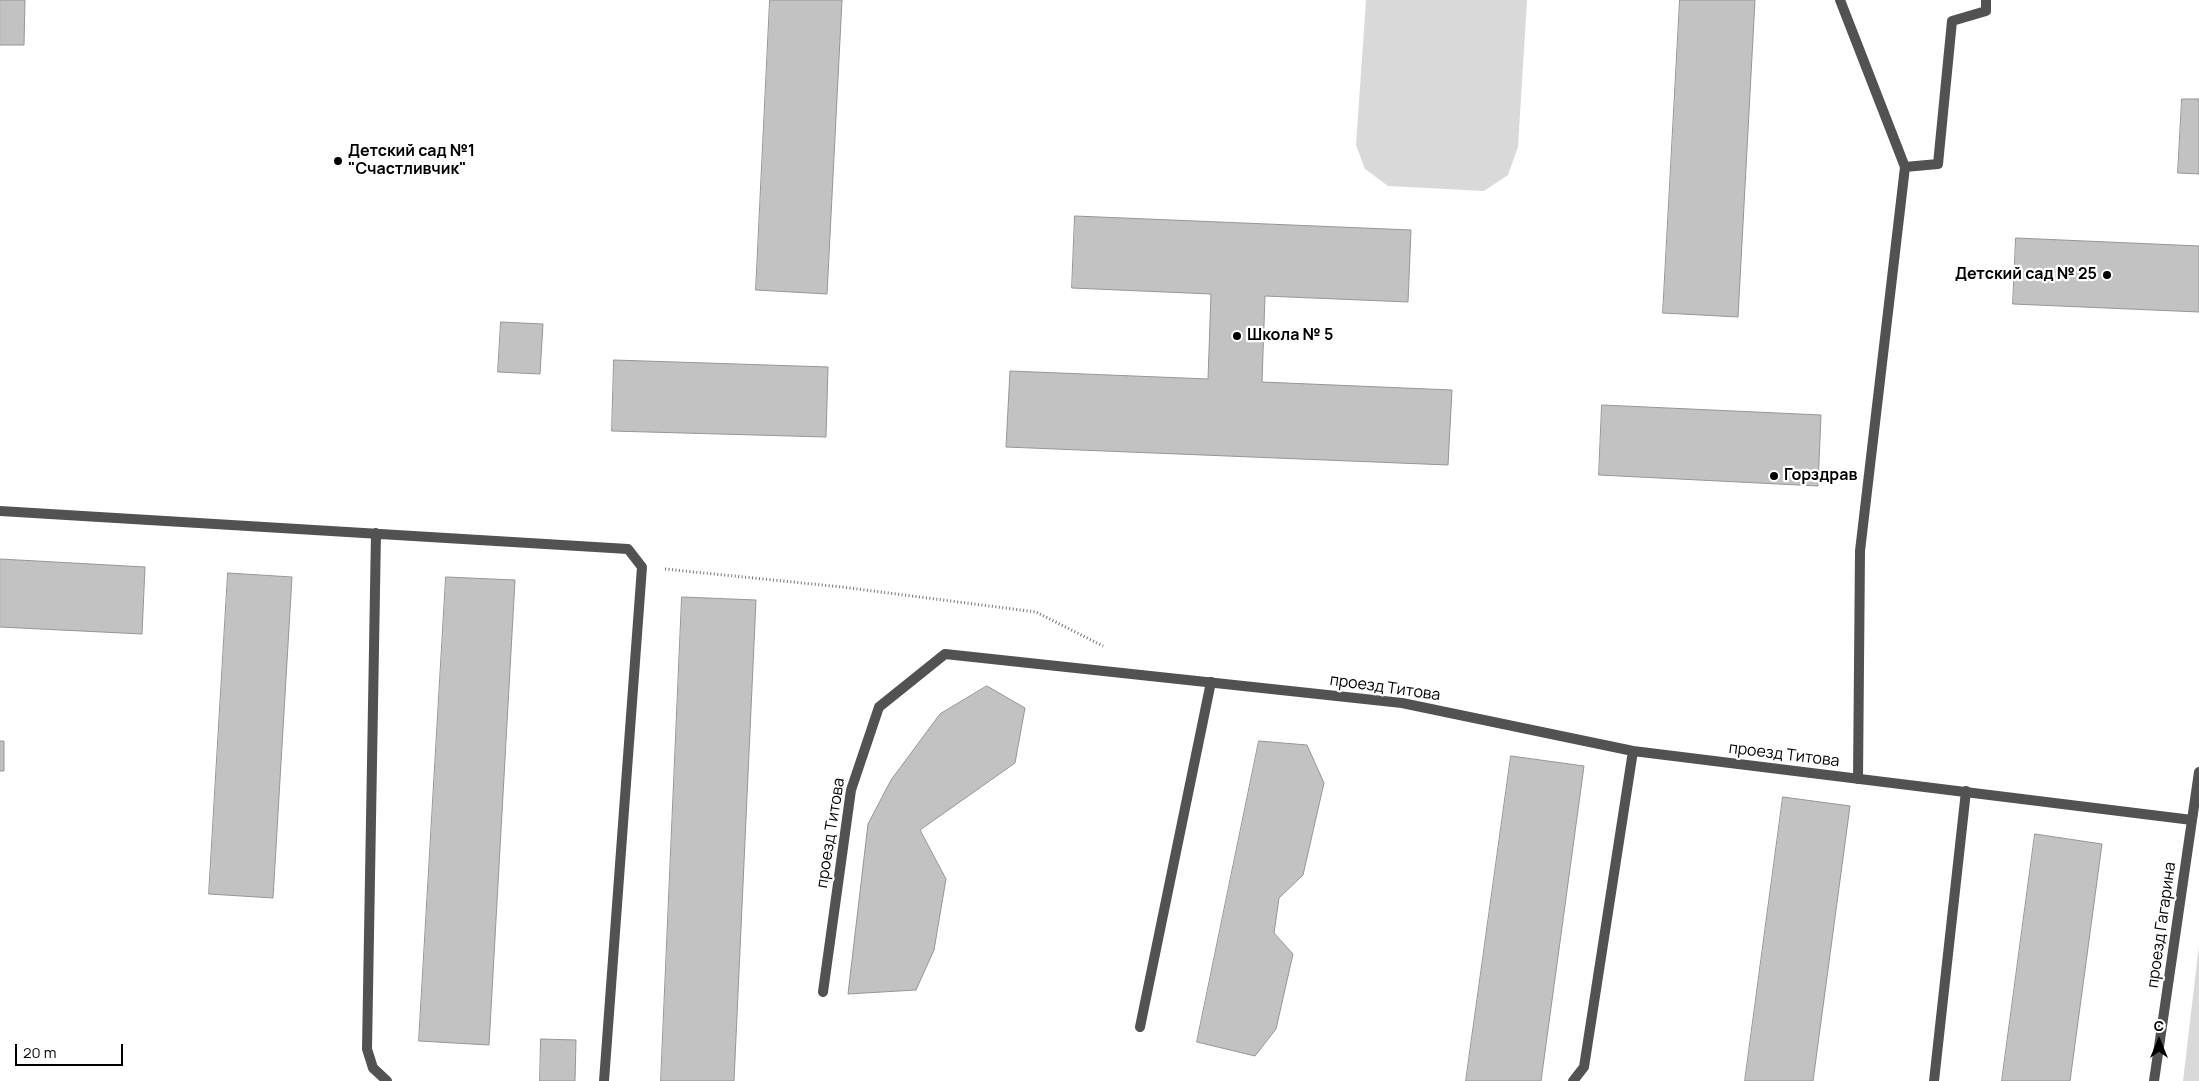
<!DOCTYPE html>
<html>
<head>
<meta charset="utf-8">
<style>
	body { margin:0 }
	#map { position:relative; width:2199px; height:1081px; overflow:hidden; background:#fff; font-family:Manrope,sans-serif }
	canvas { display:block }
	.north { position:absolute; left:2134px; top:1016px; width:50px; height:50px; -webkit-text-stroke:4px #fff; paint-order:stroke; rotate:0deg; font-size:14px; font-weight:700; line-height:20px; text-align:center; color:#000 }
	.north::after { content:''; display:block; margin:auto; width:18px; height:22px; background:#000; clip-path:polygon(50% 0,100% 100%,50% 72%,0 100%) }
	.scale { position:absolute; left:15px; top:1044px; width:108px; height:22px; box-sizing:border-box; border:2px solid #000; border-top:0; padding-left:6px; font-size:15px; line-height:18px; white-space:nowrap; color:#000; -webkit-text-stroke:4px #fff; paint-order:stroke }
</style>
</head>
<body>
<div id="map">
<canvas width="2199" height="1081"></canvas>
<div class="north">С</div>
<div class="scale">20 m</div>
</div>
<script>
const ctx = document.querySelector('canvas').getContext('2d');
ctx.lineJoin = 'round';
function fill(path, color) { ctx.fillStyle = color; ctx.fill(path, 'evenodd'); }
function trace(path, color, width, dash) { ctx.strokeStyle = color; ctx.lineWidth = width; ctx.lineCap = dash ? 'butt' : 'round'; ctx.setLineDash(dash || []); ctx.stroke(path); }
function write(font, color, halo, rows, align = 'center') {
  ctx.font = font + ' Manrope,sans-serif'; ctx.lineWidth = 4.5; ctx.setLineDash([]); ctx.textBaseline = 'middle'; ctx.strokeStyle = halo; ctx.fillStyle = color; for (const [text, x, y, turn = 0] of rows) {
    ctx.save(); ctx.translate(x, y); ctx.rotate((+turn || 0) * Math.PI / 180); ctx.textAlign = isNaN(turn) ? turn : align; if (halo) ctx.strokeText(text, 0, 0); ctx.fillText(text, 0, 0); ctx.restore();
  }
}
fill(new Path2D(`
	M1366 0H1527L1518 147 1508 175 1484 191 1388 186 1365 169 1356 145Z
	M2199 945V1081H2183Z`), '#d9d9d9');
const building = new Path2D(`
	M0 0H25L24 45H0Z
	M770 0H842L827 294 756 290Z
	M1680 0H1755L1738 317 1663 313Z
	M2182 99H2199V174L2178 173Z
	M1075 216 1411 230 1408 302 1265 296 1262 382 1452 390 1448 465 1006 447 1010 371 1208 379 1211 294 1072 288Z
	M2016 238 2199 246V312L2013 304Z
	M501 322 543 324 540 374 498 372Z
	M614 360 828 367 826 437 612 431Z
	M1602 405 1821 415 1818 486 1599 475Z
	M0 559 145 567 142 634 0 627Z
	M228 573 292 577 273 898 209 894Z
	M446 577 515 580 489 1045 419 1041Z
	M682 597 756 600 734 1081H661Z
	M987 686 1025 708 1015 763 920 830 946 879 934 950 916 990 848 994 868 824 891 780 940 714Z
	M0 741H4V771H0Z
	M1259 741 1307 745 1324 783 1303 875 1279 898 1274 933 1293 954 1276 1029 1255 1056 1197 1042Z
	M1511 756 1584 766 1541 1081H1466Z
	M1783 797 1850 806 1813 1081H1745Z
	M2035 834 2102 844 2070 1081H2002Z
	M541 1039 576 1040 575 1081H540Z`);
fill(building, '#c2c2c2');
trace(building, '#969696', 1);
trace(new Path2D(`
	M665 569 842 587 1036 612 1103 646`), '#747474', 3, [1, 2.5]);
trace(new Path2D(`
	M1840 0 1905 167 1860 551 1858 779
	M1905 167 1938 164 1952 21 1986 11V0
	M0 511 628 549 642 567 604 1081
	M376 533 367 1049 373 1068 387 1081
	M1140 1027 1211 682
	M1934 1081 1966 791`), '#525252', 10);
trace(new Path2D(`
	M823 992 851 790 879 707 945 654 1402 703 1633 751 2192 820
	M1573 1081 1584 1067 1633 751
	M2154 1081 2199 772`), '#525252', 10);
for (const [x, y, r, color] of [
	[338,161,5,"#000"],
	[2107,275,5,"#000"],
	[1237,336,5,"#000"],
	[1774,476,5,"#000"]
]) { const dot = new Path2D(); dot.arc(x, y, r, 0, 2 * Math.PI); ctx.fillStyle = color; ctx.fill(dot); trace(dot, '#fff', 2); }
write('bold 16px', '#000', '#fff', [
	["Детский сад №1",348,152],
	["\"Счастливчик\"",348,170],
	["Детский сад № 25",2097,275,"right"],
	["Школа № 5",1247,336],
	["Горздрав",1784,476]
], 'left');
write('16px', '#000', '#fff', [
	["проезд Титова",1385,688,8],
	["проезд Титова",1784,755,7],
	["проезд Титова",831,833,-81],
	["проезд Гагарина",2162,925,-82]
]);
</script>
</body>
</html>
